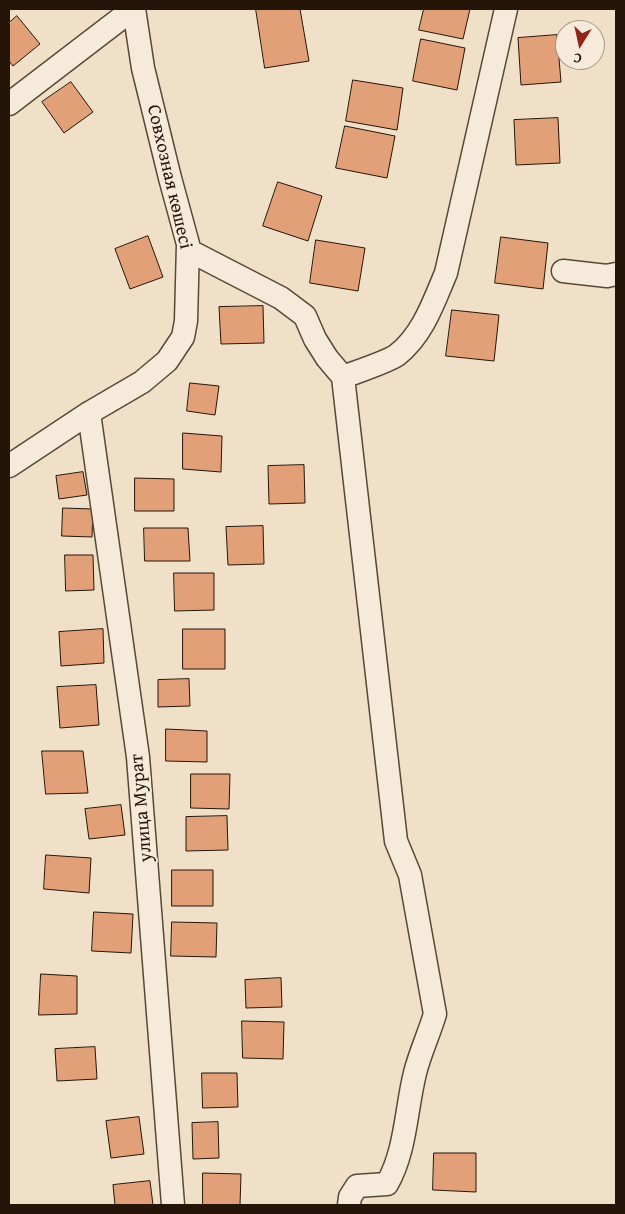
<!DOCTYPE html>
<html>
<head>
<meta charset="utf-8">
<style>
	body { margin:0 }
	#map { position:relative; width:625px; height:1214px; overflow:hidden; background:#f1e0c8; font-family:"Gentium Book Plus",serif }
	canvas { display:block }
	.frame { position:absolute; inset:0; border:10px solid #251508; pointer-events:none }
	.north { position:absolute; left:555px; top:20px; width:50px; height:50px; box-sizing:border-box; background:#f6ebdb; border:1px solid #a29587; border-radius:50%; rotate:190deg; font-size:14px; font-weight:700; line-height:20px; text-align:center; color:#251508 }
	.north::after { content:''; display:block; margin:auto; width:18px; height:22px; background:#8f2418; clip-path:polygon(50% 0,100% 100%,50% 72%,0 100%) }
</style>
</head>
<body>
<div id="map">
<canvas width="625" height="1214"></canvas>
<div class="frame"></div>
<div class="north">С</div>
</div>
<script>
const ctx = document.querySelector('canvas').getContext('2d');
ctx.lineJoin = 'round';
function fill(path, color) { ctx.fillStyle = color; ctx.fill(path, 'evenodd'); }
function trace(path, color, width, dash) { ctx.strokeStyle = color; ctx.lineWidth = width; ctx.lineCap = dash ? 'butt' : 'round'; ctx.setLineDash(dash || []); ctx.stroke(path); }
function write(font, color, halo, rows, align = 'center') {
  ctx.font = font + ' "Gentium Book Plus",serif'; ctx.lineWidth = 4; ctx.setLineDash([]); ctx.textBaseline = 'middle'; ctx.strokeStyle = halo; ctx.fillStyle = color; for (const [text, x, y, turn = 0] of rows) {
    ctx.save(); ctx.translate(x, y); ctx.rotate((+turn || 0) * Math.PI / 180); ctx.textAlign = isNaN(turn) ? turn : align; if (halo) ctx.strokeText(text, 0, 0); ctx.fillText(text, 0, 0); ctx.restore();
  }
}
const building = new Path2D(`
	M256 9H300L309 61 265 68Z
	M424 9H470L463 39 419 30Z
	M17 16 40 44 13 66 9 61V23Z
	M557 35 561 82 521 85 518 38Z
	M421 39 465 48 457 90 413 81Z
	M353 80 403 88 397 130 346 121Z
	M71 82 93 112 64 133 42 102Z
	M558 118 560 163 516 165 514 120Z
	M345 126 395 136 387 178 336 168Z
	M278 182 322 196 308 241 263 226Z
	M148 236 163 277 130 289 115 249Z
	M501 237 548 243 543 289 495 283Z
	M316 240 365 248 358 291 310 283Z
	M263 306 264 343 221 344 219 307Z
	M452 310 499 315 494 361 446 356Z
	M190 383 219 386 215 415 187 411Z
	M183 433 222 436 221 472 183 469Z
	M304 465 305 503 269 504 268 466Z
	M83 472 87 495 59 499 56 476Z
	M135 478 174 479V511H135Z
	M63 508 93 509 92 537 62 536Z
	M263 526 264 564 228 565 226 527Z
	M144 528H188L190 561H145Z
	M65 555H93L94 590 66 591Z
	M174 573H214V610L175 611Z
	M103 629 104 663 61 666 59 632Z
	M183 629H225V669H183Z
	M189 679 190 706 158 707V680Z
	M96 685 99 725 60 728 57 687Z
	M166 729 207 731V762L166 761Z
	M42 751H83L88 793 46 794Z
	M191 774H230L229 809 191 808Z
	M121 805 125 835 89 839 85 809Z
	M227 816 228 850 186 851V817Z
	M46 855 91 858 89 893 44 889Z
	M172 870H213V906H172Z
	M94 912 133 914 131 953 92 951Z
	M172 922 217 923 216 957 171 956Z
	M41 974 77 976V1014L39 1015Z
	M281 978 282 1007 246 1008 245 980Z
	M242 1021 284 1022 283 1059 243 1058Z
	M95 1047 97 1079 57 1081 55 1049Z
	M202 1073H237L238 1107 203 1108Z
	M139 1117 144 1154 111 1158 106 1121Z
	M218 1122 219 1158 193 1159 192 1123Z
	M434 1153H476V1192L433 1190Z
	M203 1173 241 1174 240 1205H203Z
	M150 1181 153 1205H115L113 1185Z`);
fill(building, '#e2a078');
trace(building, '#251508', 1);
const minor = new Path2D(`
	M9 104 133 9
	M188 250 281 298 305 316 315 339 327 358 343 377 396 841 410 875 435 1014C429 1034 420 1053 415 1073 406 1109 406 1151 387 1184L357 1186 350 1197 349 1205
	M563 271 607 276 616 274
	M343 377C356 372 387 362 397 355 423 335 434 301 446 273L506 9
	M89 413 138 757 173 1205
	M9 466 89 413 142 382 167 361 183 337 186 321 188 244 170 178 143 68 134 9`);
trace(minor, '#584838', 25);
trace(minor, '#f6ebdb', 22);
write('19px', '#251508', '#f6ebdb', [
	["Совхозная көшесі",169,177,77],
	["улица Мурат",142,808,-95]
]);
</script>
</body>
</html>
